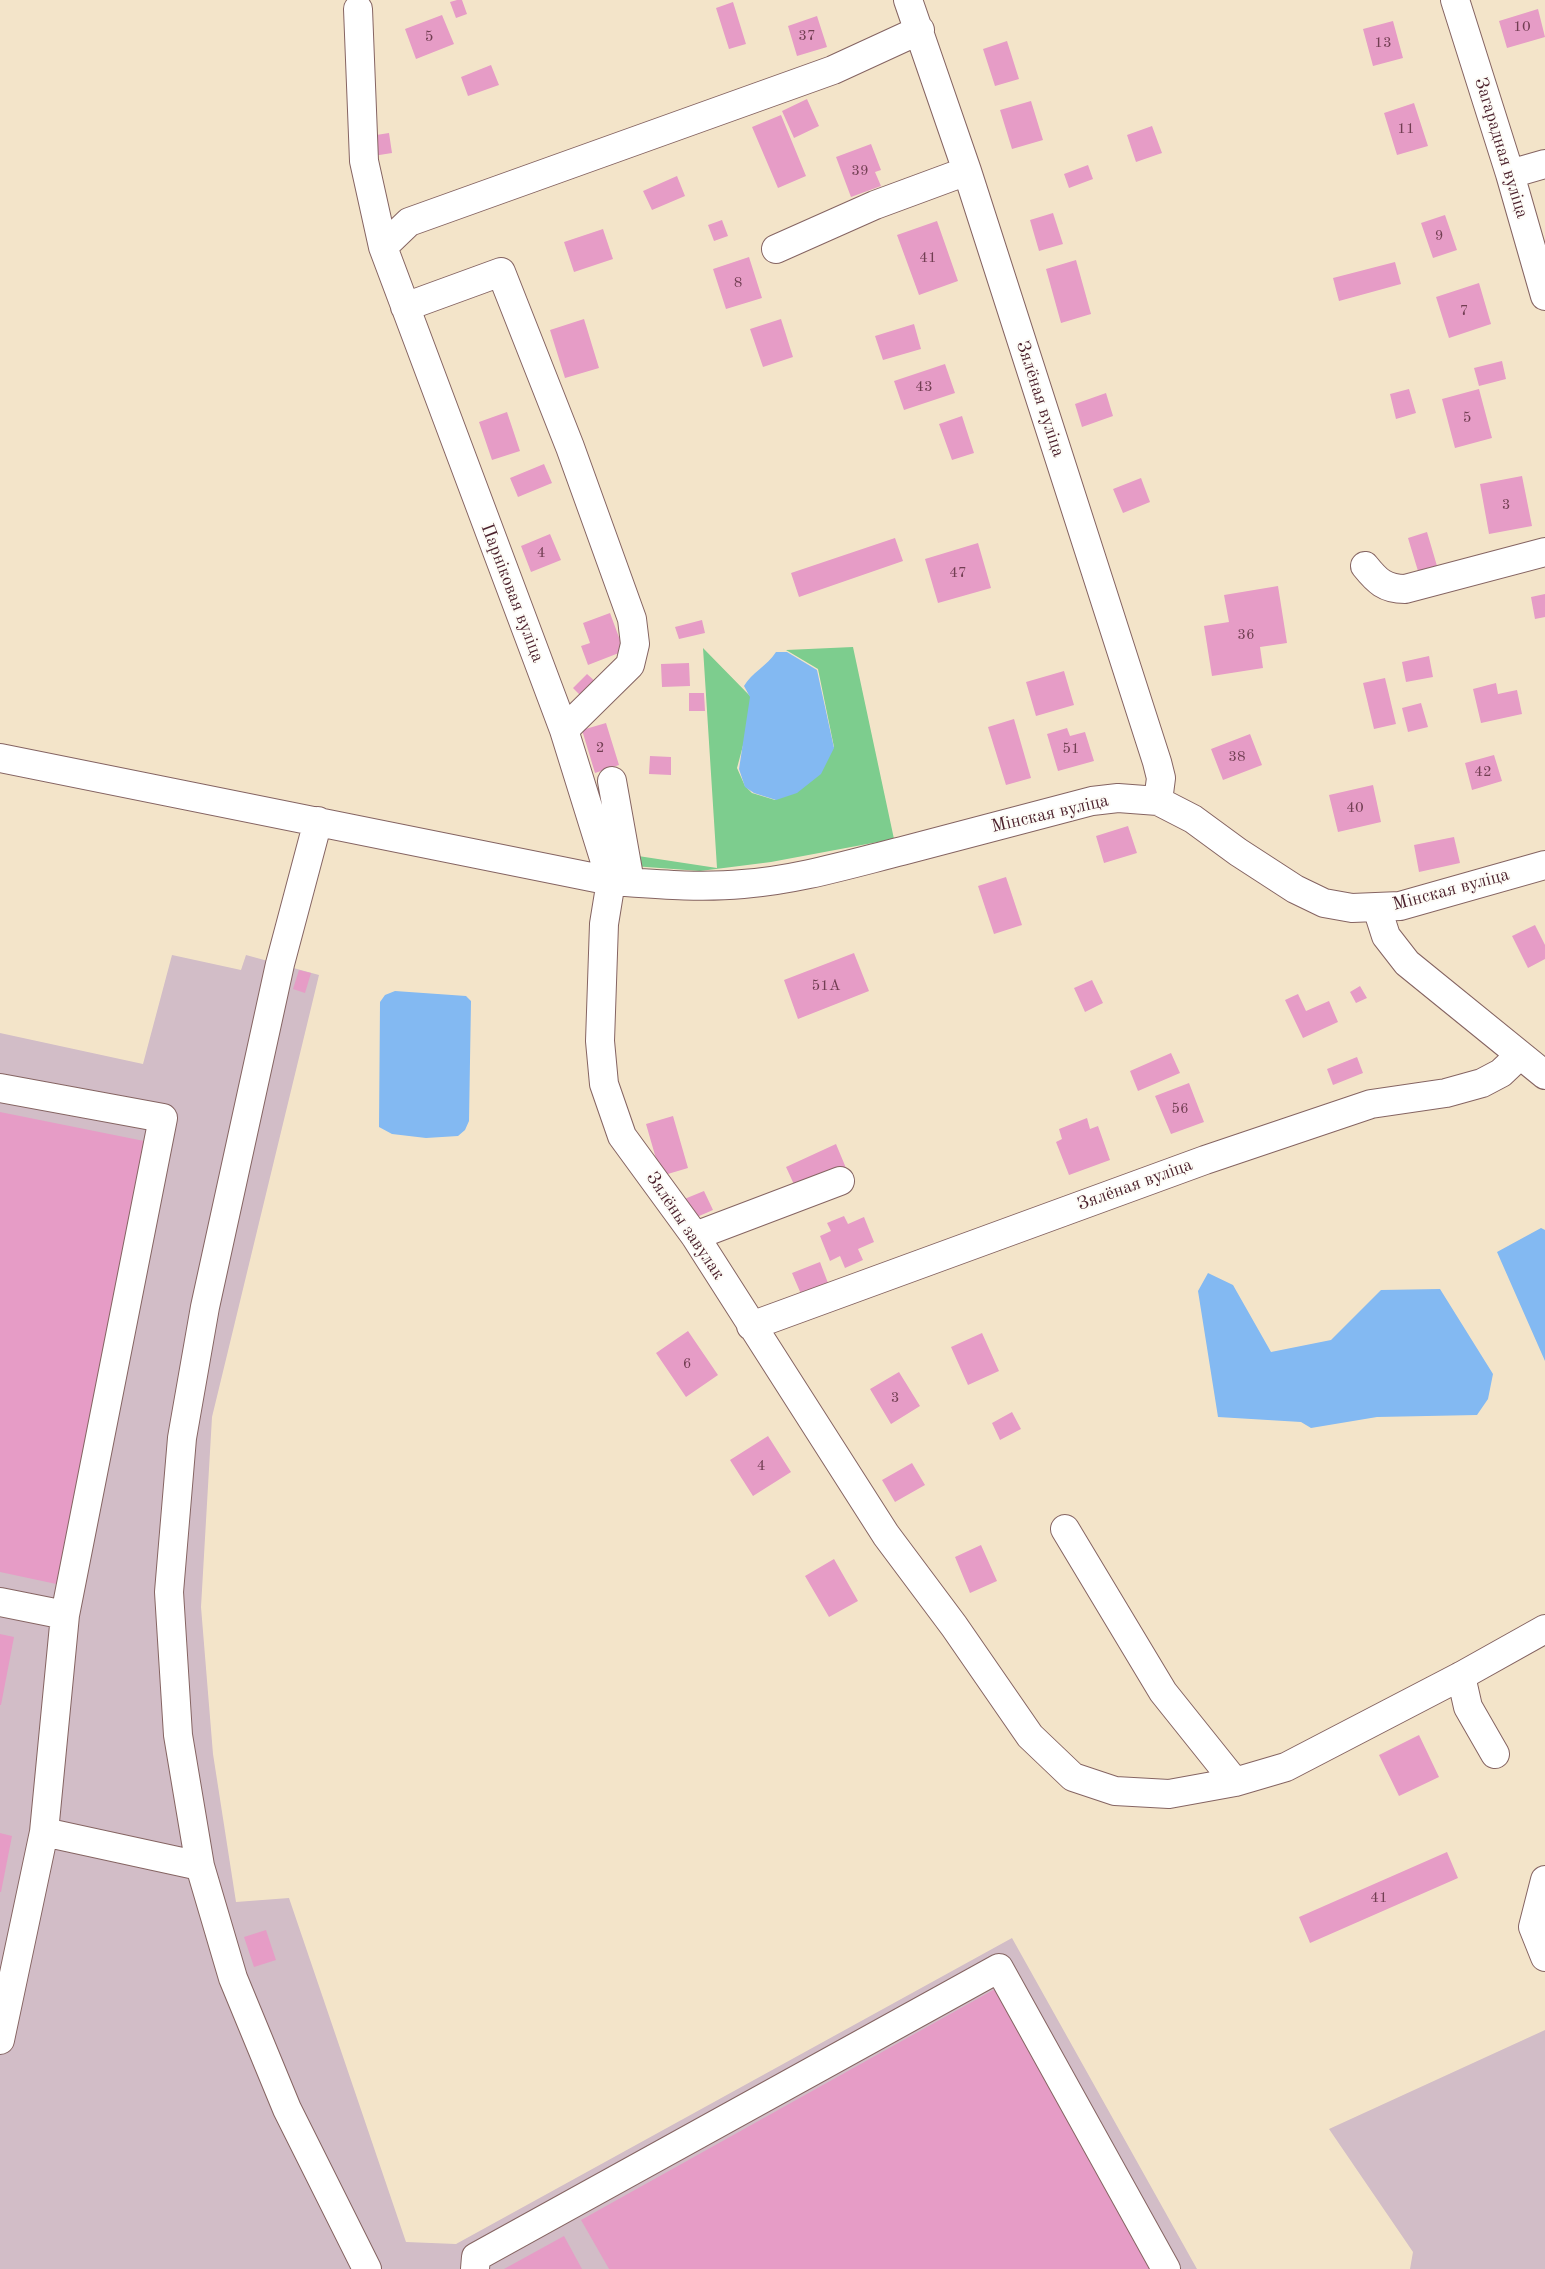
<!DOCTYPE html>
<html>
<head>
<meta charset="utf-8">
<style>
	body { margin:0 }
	canvas { display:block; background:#f3e4c9 }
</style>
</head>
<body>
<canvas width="1545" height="2269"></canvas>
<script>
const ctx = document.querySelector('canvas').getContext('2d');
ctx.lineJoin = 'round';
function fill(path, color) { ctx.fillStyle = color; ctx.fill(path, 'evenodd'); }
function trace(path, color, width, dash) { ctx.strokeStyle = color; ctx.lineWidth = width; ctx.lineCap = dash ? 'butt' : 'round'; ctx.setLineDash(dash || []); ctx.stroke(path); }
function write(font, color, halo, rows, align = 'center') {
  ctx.font = font + ' "Old Standard TT",serif'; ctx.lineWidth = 4; ctx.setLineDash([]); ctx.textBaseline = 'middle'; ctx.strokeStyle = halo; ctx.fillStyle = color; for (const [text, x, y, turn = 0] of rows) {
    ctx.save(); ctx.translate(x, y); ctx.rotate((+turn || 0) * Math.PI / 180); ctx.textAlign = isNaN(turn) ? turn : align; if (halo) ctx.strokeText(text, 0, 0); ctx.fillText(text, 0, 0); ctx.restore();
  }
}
fill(new Path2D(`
	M172 955 241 970 246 955 319 975 212 1417 201 1607 213 1754 236 1902 289 1898 406 2242 456 2244 1012 1938 1197 2269H0V1033L143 1064Z
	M1545 2030V2269H1410L1413 2252 1329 2129Z`), '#d2bdc7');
fill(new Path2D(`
	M853 647 894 839 771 862 700 871 620 865 625 854 717 868 703 648 751 697 745 738 737 768 745 786 752 793 775 800 834 747 818 669 786 650Z`), '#7dcd8e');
fill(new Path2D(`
	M776 652H787L817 670 834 748 821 774 797 793 776 800 754 793 745 787 739 769 750 697 744 686C751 673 767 666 776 652Z
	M395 991 466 996 471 1001 469 1121 465 1130 458 1136 426 1138 392 1134 379 1127 380 1002 385 995Z
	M1541 1228 1545 1230V1361L1497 1252Z
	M1208 1273 1233 1285 1271 1352 1331 1340 1381 1290 1440 1289 1493 1374 1488 1399 1477 1415 1377 1417 1311 1428 1301 1422 1218 1417 1198 1291Z`), '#83b9f2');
fill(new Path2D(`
	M457 0H462L467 14 456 18 450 2Z
	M733 2 746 44 729 49 716 8Z
	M1538 9 1545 37 1507 48 1499 21Z
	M442 15 454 44 416 59 405 29Z
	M817 16 827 47 797 56 788 26Z
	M1393 21 1403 58 1373 66 1363 29Z
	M1007 41 1019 79 995 86 983 49Z
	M491 65 499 85 468 96 461 77Z
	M807 99 819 126 794 138 782 111Z
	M1031 101 1043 140 1012 149 1000 110Z
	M1414 103 1428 146 1397 155 1384 113Z
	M781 115 806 176 778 188 752 127Z
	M1152 126 1162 153 1136 162 1127 135Z
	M389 133 392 153 373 156 370 136Z
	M871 144 881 170 875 172 881 186 851 197 836 157Z
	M1088 165 1093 179 1069 188 1064 174Z
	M677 176 685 196 652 210 643 191Z
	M1053 213 1063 244 1039 251 1030 220Z
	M1445 215 1457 250 1433 258 1421 223Z
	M722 220 728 236 714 241 708 225Z
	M937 221 958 281 919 295 897 235Z
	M603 229 613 259 574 272 564 242Z
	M749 257 762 298 726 309 713 269Z
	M1076 260 1091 314 1061 323 1046 269Z
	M1395 262 1401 284 1339 301 1333 278Z
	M1479 283 1491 324 1449 338 1436 297Z
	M584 319 599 368 565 378 550 330Z
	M781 319 793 357 763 367 750 329Z
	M914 324 921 349 883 360 875 336Z
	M1502 361 1506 379 1479 386 1474 368Z
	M945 364 955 393 904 410 894 381Z
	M1409 389 1416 413 1396 419 1390 394Z
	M1479 389 1492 438 1455 448 1442 399Z
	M1106 393 1113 416 1082 427 1075 404Z
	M507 412 520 451 492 460 479 422Z
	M962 416 974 453 952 460 939 424Z
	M544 464 552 483 518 497 510 478Z
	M1522 476 1532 526 1489 534 1480 484Z
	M1141 478 1150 502 1123 513 1113 489Z
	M1427 532 1437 566 1418 571 1408 538Z
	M550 534 561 560 531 572 521 546Z
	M895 538 903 561 799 597 791 573Z
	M978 543 991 588 938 603 925 559Z
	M1278 586 1287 643 1260 647 1263 668 1212 676 1204 626 1229 622 1224 595Z
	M1545 594V617L1535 619 1531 597Z
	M610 613 624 651 588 665 581 646 590 643 583 623Z
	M702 620 705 633 679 639 675 627Z
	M1429 656 1433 677 1406 682 1402 662Z
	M689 663 690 686 662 687 661 664Z
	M1064 671 1074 705 1036 716 1026 682Z
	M587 674 597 683 583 698 573 688Z
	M1385 678 1396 724 1374 729 1363 683Z
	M1496 683 1498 694 1517 690 1522 714 1481 723 1473 689Z
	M689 693H704L705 711H689Z
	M1421 703 1428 727 1408 732 1402 708Z
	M1014 719 1031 778 1006 785 988 727Z
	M606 723 619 765 595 773 582 730Z
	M1067 728 1070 736 1085 732 1094 761 1058 771 1047 734Z
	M1250 734 1262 765 1223 780 1211 749Z
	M1494 755 1502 781 1472 790 1465 763Z
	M650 756 671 757V775L649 774Z
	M1373 785 1381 822 1338 832 1329 795Z
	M1128 826 1137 853 1104 863 1096 836Z
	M1454 837 1460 863 1419 872 1414 845Z
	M1006 877 1022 925 994 934 978 886Z
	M1535 925 1545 945V959L1528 968 1512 936Z
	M854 953 869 991 798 1019 784 980Z
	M299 970 311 973 305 993 293 989Z
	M1092 980 1103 1003 1085 1012 1074 988Z
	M1360 986 1367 998 1356 1003 1350 992Z
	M1298 994 1306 1011 1329 1001 1338 1022 1303 1038 1285 1000Z
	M1171 1053 1180 1073 1138 1091 1130 1071Z
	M1357 1057 1363 1073 1333 1085 1327 1069Z
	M1189 1083 1204 1122 1171 1134 1155 1096Z
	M0 1112 149 1142 61 1585 0 1572Z
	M673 1116 688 1168 661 1176 646 1124Z
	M1087 1118 1090 1129 1098 1126 1110 1160 1069 1175 1056 1142 1062 1139 1059 1129Z
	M836 1144 846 1168 797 1191 786 1167Z
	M704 1191 713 1210 690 1220 682 1200Z
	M844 1216 848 1224 864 1217 874 1242 858 1249 863 1260 845 1268 840 1256 830 1261 820 1236 831 1231 827 1223Z
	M820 1262 828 1283 801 1294 792 1273Z
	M688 1331 718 1375 686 1397 656 1353Z
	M982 1333 999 1371 968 1385 951 1347Z
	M899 1372 920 1406 891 1424 870 1389Z
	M1012 1412 1021 1429 1000 1440 992 1423Z
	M768 1436 791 1472 753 1496 730 1460Z
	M912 1463 925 1485 895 1502 882 1480Z
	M981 1545 997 1581 970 1593 955 1557Z
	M834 1559 858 1601 829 1617 805 1576Z
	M0 1634 14 1637 1 1705H0Z
	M1419 1735 1439 1777 1399 1796 1379 1755Z
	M0 1833 12 1836 1 1892H0Z
	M1447 1852 1458 1878 1310 1943 1299 1917Z
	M266 1930 276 1960 254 1967 244 1937Z
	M995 1989 1151 2269H609L581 2220Z
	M564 2236 582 2269H504Z`), '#e69cc6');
const minor = new Path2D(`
	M908 0 967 171 1157 762 1161 778 1158 801
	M1455 0 1510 174 1545 296
	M358 9 364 161 383 247 564 730 611 881 604 924 600 1041 604 1084 622 1136 695 1236 886 1535 954 1626 1030 1736 1073 1777 1115 1791 1169 1794 1235 1782 1286 1767 1461 1676 1545 1629
	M1510 174 1545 164
	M383 247 409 222 833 70 920 30
	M776 249 875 205 967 171
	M405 307 501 272 570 447 632 619 635 644 630 665 564 730
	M1365 566C1377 581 1385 589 1405 589L1545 552
	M0 758 611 881C655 884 699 888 743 884 797 880 850 864 902 851 965 834 1029 818 1092 801L1118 798 1158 801 1193 819 1238 852 1295 889 1324 903 1352 908 1400 906 1545 865
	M612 781 630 882
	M318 821 280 964 205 1307 182 1438 169 1592 178 1735 200 1866 233 1978 287 2109 367 2269
	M1377 908 1386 936 1407 963 1545 1075
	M0 1088 163 1118 65 1615 44 1832 0 2040
	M695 1236 840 1181
	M751 1326 1205 1160 1371 1104 1446 1093 1482 1083 1501 1073 1520 1055
	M1065 1529 1163 1692 1235 1782
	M0 1602 65 1615
	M1461 1676 1468 1707 1495 1754
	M44 1832 200 1866
	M1545 1880 1533 1927 1545 1957
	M475 2269 476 2257 999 1968 1166 2269`);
trace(minor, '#856462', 30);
trace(minor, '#fff', 28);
write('15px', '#713e52', null, [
	["10",1522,27],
	["37",807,36],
	["5",429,37],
	["13",1383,43],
	["11",1406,129],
	["39",860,171],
	["9",1439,236],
	["41",928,258],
	["8",738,283],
	["7",1464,311],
	["43",924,387],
	["5",1467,418],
	["3",1506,505],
	["4",541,553],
	["47",958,573],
	["36",1246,635],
	["2",600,748],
	["51",1071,749],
	["38",1237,757],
	["42",1483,772],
	["40",1355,808],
	["51А",826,986],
	["56",1180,1109],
	["6",687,1364],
	["3",895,1398],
	["4",761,1466],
	["41",1379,1898]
]);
write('18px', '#4a1f2b', '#fdfcf7', [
	["Загарадная вуліца",1501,148,73],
	["Зялёная вуліца",1040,399,72],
	["Парніковая вуліца",512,593,69],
	["Мінская вуліца",1050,814,-13],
	["Мінская вуліца",1451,890,-15],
	["Зялёная вуліца",1135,1185,-20],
	["Зялёны завулак",685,1226,56]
]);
</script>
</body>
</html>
